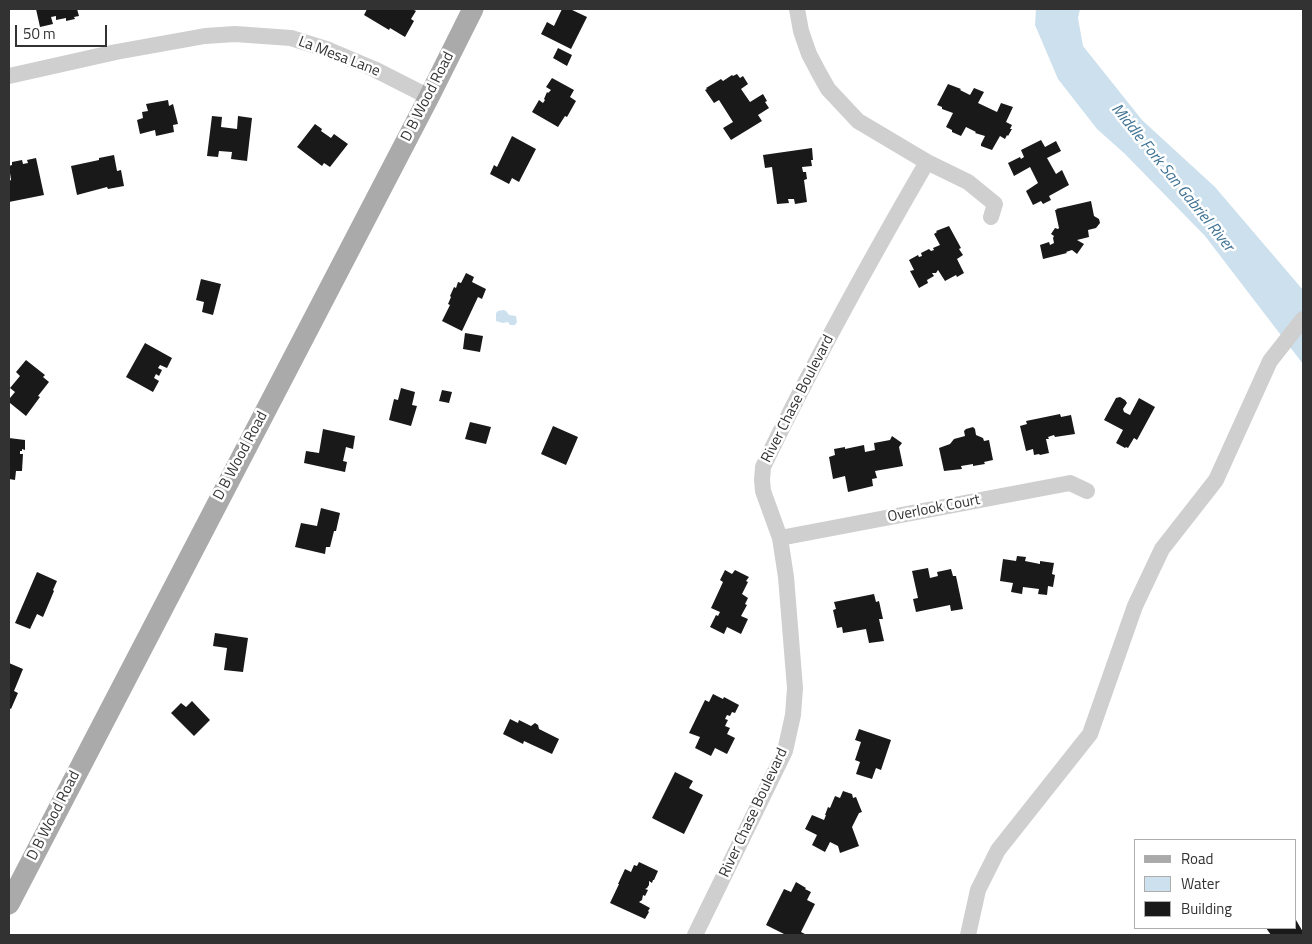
<!DOCTYPE html>
<html>
<head>
<meta charset="utf-8">
<style>
	body { margin:0 }
	#map { position:relative; width:1312px; height:944px; overflow:hidden; background:#fff; font-family:"Titillium Web",sans-serif }
	canvas { display:block }
	.frame { position:absolute; inset:0; border:10px solid #323232; pointer-events:none }
	.legend { position:absolute; left:1134px; top:839px; width:162px; height:90px; box-sizing:border-box; background:#fff; border:1px solid #adadad; margin:0; padding:6px 9px; list-style:none; font-size:15px; color:#323232 }
	.legend li { display:flex; align-items:center; gap:10px; height:25px }
	.legend b { width:25px; border:1px solid #adadad }
	.scale { position:absolute; left:15px; top:25px; width:92px; height:22px; box-sizing:border-box; border:2px solid #323232; border-top:0; padding-left:6px; font-size:15px; line-height:18px; white-space:nowrap; color:#323232; -webkit-text-stroke:4px #fff; paint-order:stroke }
</style>
</head>
<body>
<div id="map">
<canvas width="1312" height="944"></canvas>
<div class="frame"></div>
<ul class="legend">
<li><b style="height:6px;background:#aaa"></b>Road</li>
<li><b style="height:14px;background:#cde0ed"></b>Water</li>
<li><b style="height:14px;background:#191919"></b>Building</li>
</ul>
<div class="scale">50 m</div>
</div>
<script>
const ctx = document.querySelector('canvas').getContext('2d');
ctx.lineJoin = 'round';
function fill(path, color) { ctx.fillStyle = color; ctx.fill(path, 'evenodd'); }
function trace(path, color, width, dash) { ctx.strokeStyle = color; ctx.lineWidth = width; ctx.lineCap = dash ? 'butt' : 'round'; ctx.setLineDash(dash || []); ctx.stroke(path); }
function write(font, color, halo, rows, align = 'center') {
  ctx.font = font + ' "Titillium Web",sans-serif'; ctx.lineWidth = 5; ctx.setLineDash([]); ctx.textBaseline = 'middle'; ctx.strokeStyle = halo; ctx.fillStyle = color; for (const [text, x, y, turn = 0] of rows) {
    ctx.save(); ctx.translate(x, y); ctx.rotate((+turn || 0) * Math.PI / 180); ctx.textAlign = isNaN(turn) ? turn : align; if (halo) ctx.strokeText(text, 0, 0); ctx.fillText(text, 0, 0); ctx.restore();
  }
}
fill(new Path2D(`
	M1036 9H1080L1078 18 1083 46 1142 120 1215 187 1303 290V364L1205 236 1125 154 1097 129 1058 79 1035 25Z
	M503 310 506 311 509 315 516 316 517 322 515 325H510L508 322 503 323 496 321V313L498 311Z`), '#cde0ed');
fill(new Path2D(`
	M36 9H77L79 16 74 17 75 19 66 21V18L56 20V16L51 17 53 24 40 27Z
	M367 9H412L416 11 411 19 414 21 405 37 390 28 389 30 364 15Z
	M562 9H570L587 17 571 49 541 34 547 22 554 26Z
	M558 48 572 55 567 66 553 58Z
	M737 74 740 78 743 76 748 84 741 89 750 102 763 94 767 101 765 102 769 108 758 115 762 121 731 140 723 128 733 122 719 100 714 103 705 90 707 89 706 88 721 79 723 81 732 75 733 76Z
	M552 78 574 90 570 97 576 101 567 117 565 116 558 127 532 112 539 100 543 103 545 100 544 99 547 92 548 93 551 90 546 87Z
	M948 84 961 89 960 90 970 95 974 88 984 92 978 103 997 112 1001 103 1013 107 1006 122 1012 125 1010 129H1012L1008 136 1007 135 1005 139 1000 136 992 150 981 146V144L985 136 975 133 976 132 966 127 961 136 952 132V130L946 127 953 113 942 109V107L937 105Z
	M168 100 169 106 173 104 178 124 173 125 174 132 156 136 155 130 140 134 137 120 143 118 142 112 148 111 146 104Z
	M212 116 222 117 221 127 237 129 238 116 252 118 247 161 231 159 232 152 219 151 218 157 207 156Z
	M315 124 322 129 321 131 331 138 334 134 348 144 330 167 324 163 322 166 297 147Z
	M512 136 536 149 519 182 512 178 509 184 490 174 494 165 497 167Z
	M1041 140 1045 147 1056 141 1061 151 1047 158 1056 174 1062 170 1069 185 1049 196 1051 200 1043 204 1041 201 1033 205 1026 191 1038 183 1030 167 1014 176 1008 163 1020 157 1021 159 1024 157 1021 150Z
	M812 148 813 160H811L812 166 802 167 803 172H806L807 179 804 180 807 202 795 204 794 199H788L789 203 777 204 772 167 765 168 763 155Z
	M114 155 117 171 121 170 124 186 108 189 107 187 77 195 71 166 99 160V158Z
	M36 158 44 195 9 202V181L11 180 9 166 12 165V162L22 160 23 164 28 163 27 160Z
	M1091 201 1094 216 1099 219 1100 223 1096 228 1088 230 1089 237 1077 240 1084 244 1077 254 1072 250 1066 252 1067 253 1043 259 1040 245 1049 242 1050 245 1054 243 1053 238 1054 236 1051 234 1055 228 1058 229 1059 228 1055 210H1057L1056 209Z
	M949 226 961 248 959 249 963 255 957 259 964 273 957 277 956 275 945 281 938 270 936 273H932L934 276 927 280 928 283 919 288 910 271 914 270 909 260 918 255 919 257 922 256 921 253 929 249 931 251 934 250 933 248 940 245 934 234 937 232 936 231Z
	M466 273 474 277 472 282 486 289 482 299 478 297 462 331 442 321 450 305 448 304 451 297 450 296 454 287 456 288 458 282 461 283Z
	M201 279 221 284 213 315 202 312 204 302 196 300Z
	M465 333 483 336 480 352 463 349Z
	M145 343 172 358 167 368 160 365 158 368 162 370 159 376 156 374 154 378 159 381 153 392 126 377Z
	M26 360 45 375 43 377 49 382 38 396 40 397 26 416 10 403V398L15 392 10 388 20 376 16 372Z
	M401 388 415 392 412 405 417 406 411 426 389 420 394 399 398 400Z
	M442 390 452 392 449 403 439 401Z
	M1120 397 1125 400 1127 403 1123 409 1124 412 1130 415 1139 398 1155 407 1137 440 1134 438 1128 448 1126 447 1125 448 1116 443 1123 430 1104 420 1116 398Z
	M1060 414 1061 417 1071 415 1075 434 1055 437 1054 435 1048 437 1049 439H1046L1049 453 1040 455 1039 454 1034 455 1033 449 1026 451 1020 426 1027 424 1026 421Z
	M470 422 491 427 486 444 465 439Z
	M553 426 578 437 566 465 541 454Z
	M973 427 975 429 976 435 983 438 984 441 989 440 993 460 984 462 985 464 973 466V464L961 466 962 469 944 471 939 448 950 444 954 439 965 436 964 431 966 429Z
	M323 429 355 436 353 449 346 447 343 461 347 462 345 472 304 463 306 451 319 453Z
	M892 436 902 443 899 447 903 466 875 471 877 478 872 479 873 486 848 492 845 476 833 479 829 457 835 455 834 449 845 447V449L864 445 865 452 875 450 874 443 890 440Z
	M9 438 25 440V450L22 449V451H20V454H23L22 471H16L15 480 9 479Z
	M321 508 340 513 336 531H334L330 547H326L325 554 295 547 301 523 317 526Z
	M1017 556 1026 557 1025 561 1040 564V561L1054 563 1052 574 1055 575 1053 587 1048 586 1047 595 1038 594 1039 589 1023 587 1022 594 1011 592 1013 583 1000 581 1003 559 1016 561Z
	M928 568 930 578 938 576 937 572 951 569 953 576H956L963 609 951 611 950 605 916 612 913 599 918 598 912 571Z
	M725 570 732 574 735 570 749 577 746 581 748 582 742 594 748 598 745 604 747 605 741 616 748 619 741 634 727 627 724 634 710 627 716 615 718 616 720 612 711 608 723 582 720 580Z
	M37 572 57 581 53 590 54 591 43 617 37 614 30 629 15 623Z
	M874 594 876 602 879 601 883 619H879L884 641 869 643 866 629 843 633 842 627 837 628 833 610 836 609 834 602Z
	M215 633 248 638 243 672 224 670 227 648 213 646Z
	M9 663 23 669 14 691 18 693 11 709 9 708Z
	M713 694 723 699 724 697 739 705 735 713 732 712 730 716 727 715 725 719 728 720 725 726 730 728 727 734 735 738 727 754 715 748 711 756 695 748 700 737 689 733 705 700 709 702Z
	M192 701 210 720 194 736 171 713 181 703 186 707Z
	M510 719 518 723 519 720 531 726 535 723 538 725 539 729 559 739 552 754 524 741 523 744 503 734Z
	M859 729 891 740 881 770 876 768 872 779 856 774 860 762 855 760 861 742 855 740Z
	M675 772 693 781 689 788 703 795 684 834 652 818Z
	M843 791 852 794 853 798 856 797 862 812 859 813 852 827 859 846 840 853 838 846 830 842 825 852 812 845 817 835 805 829 812 815 824 820 826 815H825L828 807 830 808 835 796 840 798Z
	M639 862 658 871 654 880H653L652 883 649 881V885L647 888 645 889 648 890 645 896 643 895 642 900 639 902 650 908 648 911 649 912 645 919 610 903 619 884H618L625 869 631 872 634 865 637 866Z
	M796 882 806 888 805 889 811 892 807 900 815 904 801 932 807 935H786L766 925 784 889 791 892Z
	M1296 920 1303 932V935H1271L1266 928H1296Z`), '#191919');
trace(new Path2D(`
	M797 9 801 31 809 54 819 73 828 89 858 121 927 162 968 182 995 204 991 217
	M9 76 116 52 205 36 235 34 291 38 329 50 374 69 429 97
	M780 538 1070 483 1087 491
	M695 935 785 751 793 715 795 688 786 577 780 538 763 491 762 480 763 467C813 363 869 262 927 162
	M968 935 978 890 998 850 1090 734 1135 606 1162 549 1216 480 1270 361 1303 319`), '#cfcfcf', 16);
trace(new Path2D(`
	M9 904 429 97 473 9`), '#aaa', 21);
write('15px', '#323232', '#fff', [
	["La Mesa Lane",339,57,21],
	["D B Wood Road",428,97,-63],
	["River Chase Boulevard",798,399,-63],
	["D B Wood Road",241,456,-62],
	["Overlook Court",934,509,-11],
	["River Chase Boulevard",754,813,-65],
	["D B Wood Road",54,816,-63]
]);
write('italic 16px', '#3f7394', '#fff', [
	["Middle Fork San Gabriel River",1172,178,51]
]);
</script>
</body>
</html>
